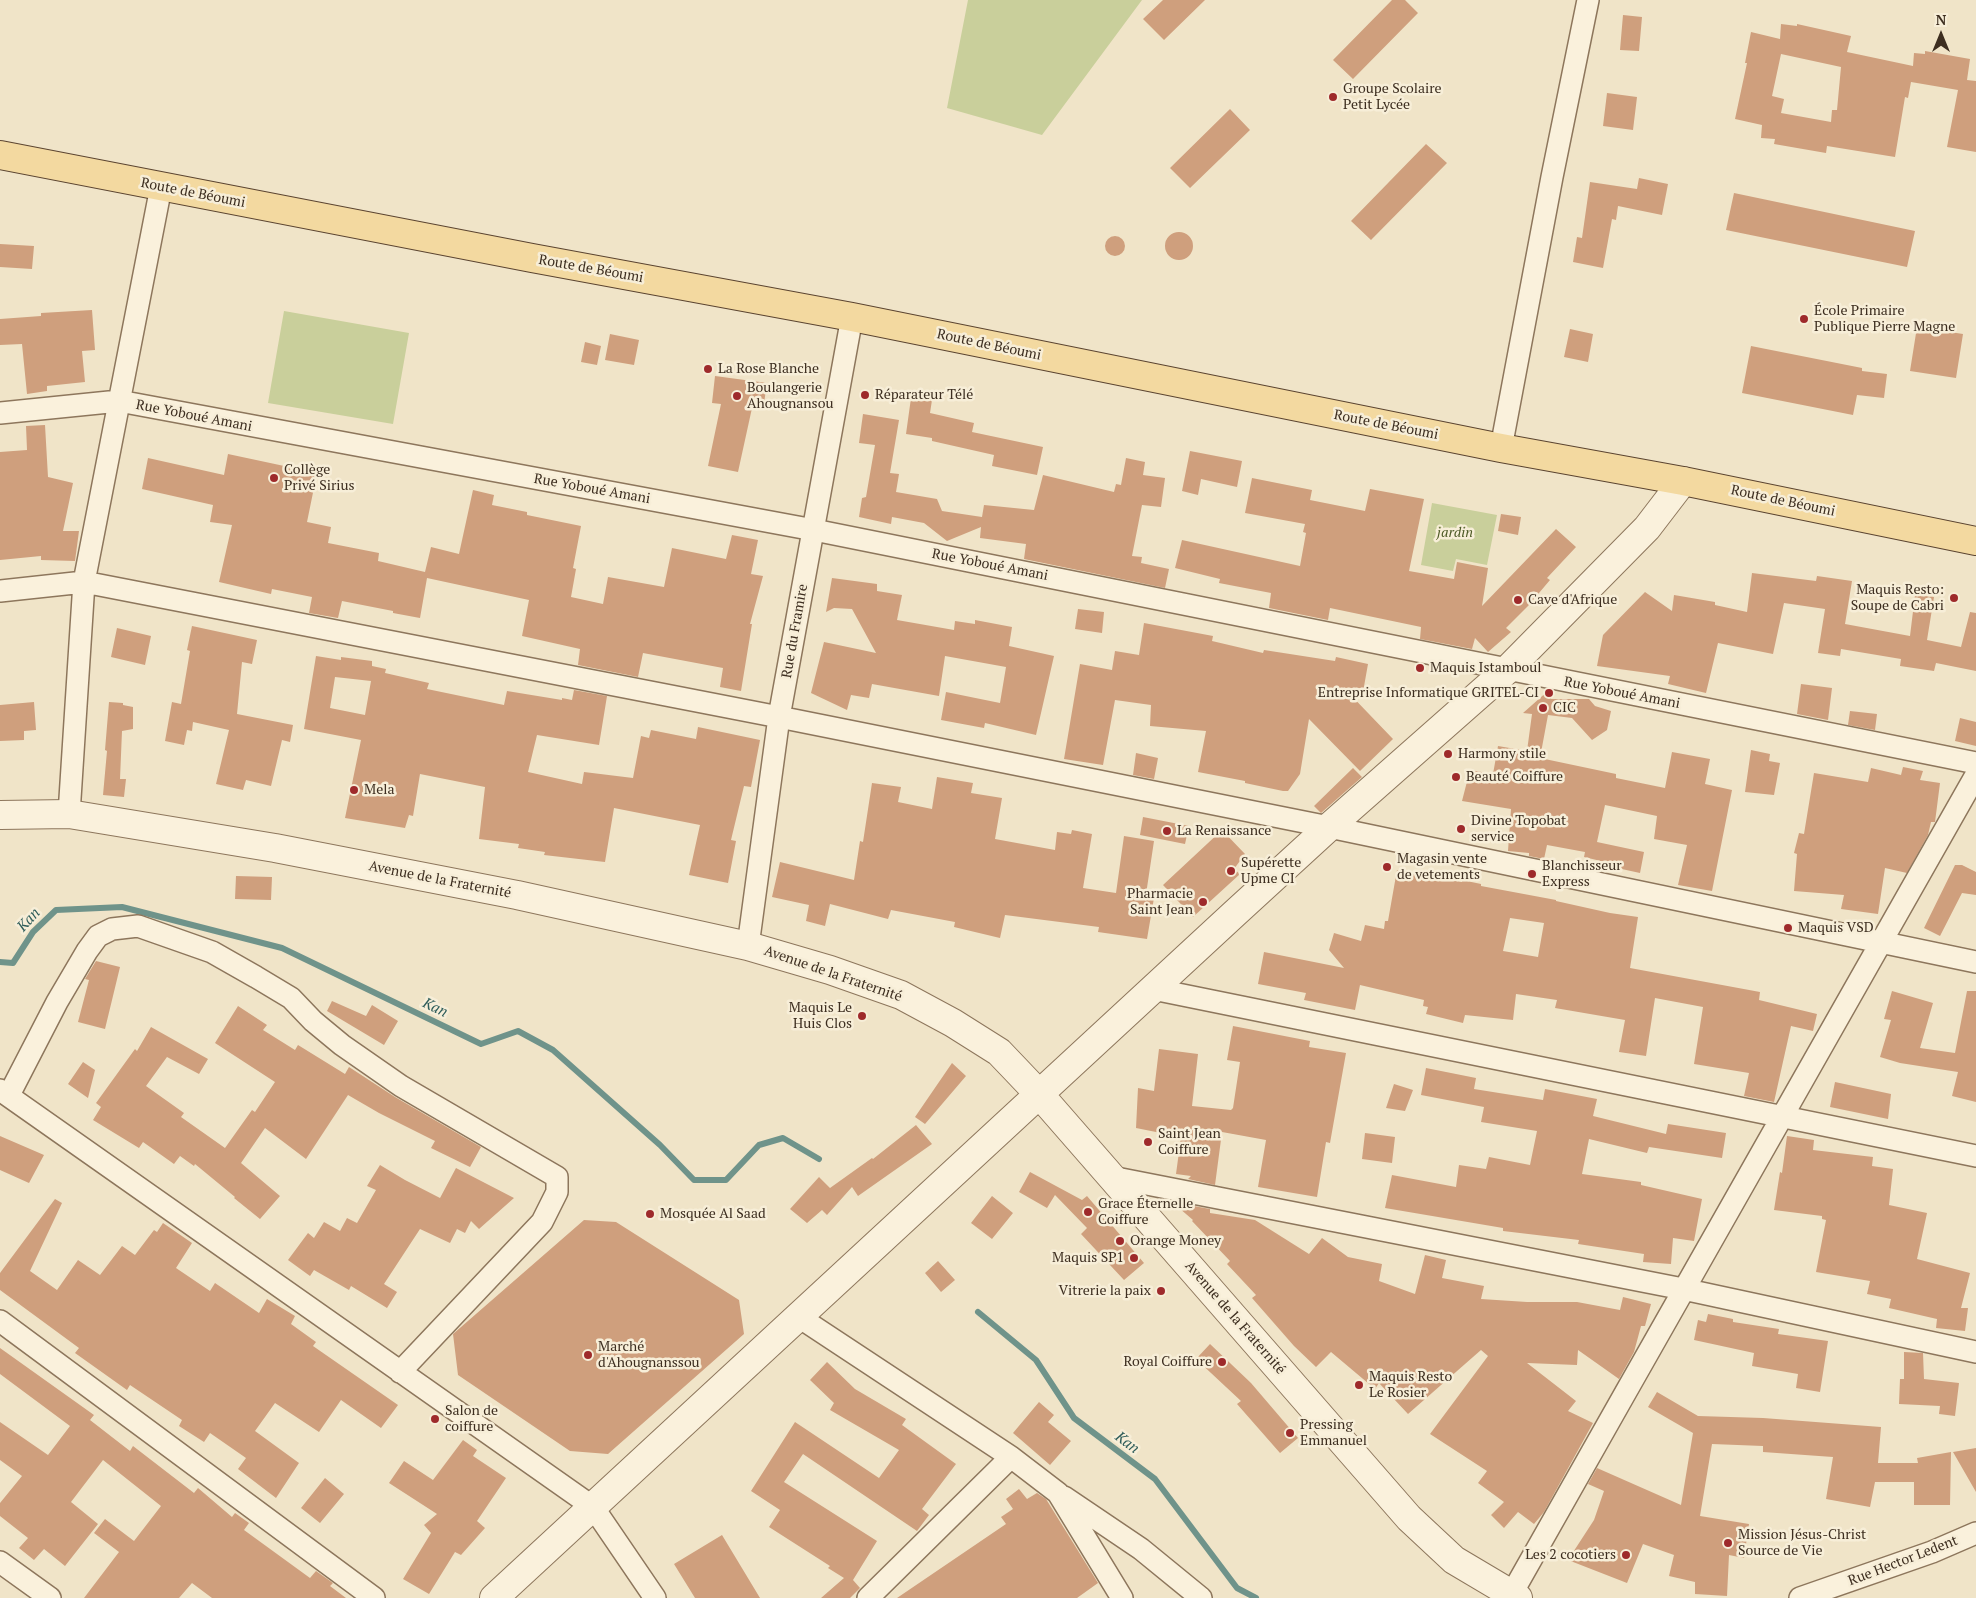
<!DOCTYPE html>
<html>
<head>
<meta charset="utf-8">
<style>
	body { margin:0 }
	#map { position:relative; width:1976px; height:1598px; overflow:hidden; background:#f0e4c8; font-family:"PT Serif",serif }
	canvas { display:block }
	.north { position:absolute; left:1916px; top:10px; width:50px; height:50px; -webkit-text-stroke:4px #f7eed8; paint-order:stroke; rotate:0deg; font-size:14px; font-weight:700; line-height:20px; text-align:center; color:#3d2e20 }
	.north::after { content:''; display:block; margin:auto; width:18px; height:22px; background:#3d2e20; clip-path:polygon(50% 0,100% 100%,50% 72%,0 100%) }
</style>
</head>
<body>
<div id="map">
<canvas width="1976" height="1598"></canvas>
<div class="north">N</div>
</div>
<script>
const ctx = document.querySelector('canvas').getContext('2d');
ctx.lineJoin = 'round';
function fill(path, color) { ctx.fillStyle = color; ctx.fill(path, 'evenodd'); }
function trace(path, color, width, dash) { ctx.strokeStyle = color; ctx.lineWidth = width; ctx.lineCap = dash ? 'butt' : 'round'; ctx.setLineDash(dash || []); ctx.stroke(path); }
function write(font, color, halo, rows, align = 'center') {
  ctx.font = font + ' "PT Serif",serif'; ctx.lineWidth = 5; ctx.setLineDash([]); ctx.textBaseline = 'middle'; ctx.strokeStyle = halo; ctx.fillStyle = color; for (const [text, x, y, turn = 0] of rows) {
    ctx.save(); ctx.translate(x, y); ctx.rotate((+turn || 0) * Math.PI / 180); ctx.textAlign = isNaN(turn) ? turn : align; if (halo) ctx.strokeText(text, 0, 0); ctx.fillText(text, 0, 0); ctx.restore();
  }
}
fill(new Path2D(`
	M968 0H1142L1042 135 947 108Z
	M284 311 409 333 393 424 268 403Z
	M1432 503 1497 515 1487 565 1456 559 1453 571 1421 565Z`), '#c9cf9b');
trace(new Path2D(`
	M0 962 13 963 33 932 56 910 122 907 282 948 481 1044 518 1031 553 1050 660 1145 694 1180H726L759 1145 783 1138 819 1159
	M978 1312 1036 1360 1074 1418 1155 1479 1237 1588 1256 1598`), '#6f938a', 6);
fill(new Path2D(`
	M1163 0H1205L1164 40 1143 19Z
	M1392 0H1405L1418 13 1353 79 1333 60Z
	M1623 15 1642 17 1639 51 1620 50Z
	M1781 24 1797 26V24L1851 36 1847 52 1913 66 1914 53 1925 54V51L1970 59 1967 80 1976 81V152L1947 147 1958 90 1911 82 1908 98 1905 97 1895 157 1827 146 1826 153 1774 144 1775 139 1761 138 1762 125 1735 119 1747 63H1745L1751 32 1780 39ZM1781 54 1841 67 1837 110H1832L1831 122 1781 113 1784 99 1772 96Z
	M1607 93 1637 97 1633 130 1603 126Z
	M1230 109 1250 130 1190 188 1170 168Z
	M1426 144 1447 163 1371 240 1351 221Z
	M1639 178 1668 184 1662 215 1618 206 1616 220 1612 219 1603 268 1573 262 1577 237 1582 238 1590 182 1637 189Z
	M1734 193 1915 231 1907 267 1726 230Z
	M1165 246a14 14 0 1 1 28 0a14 14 0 1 1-28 0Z
	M1105 246a10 10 0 1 1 20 0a10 10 0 1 1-20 0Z
	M0 244 34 246 32 269 0 267Z
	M92 310 95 350 82 351 85 382 47 386V391L27 394 22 344 0 345V319L41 316V313Z
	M1917 327 1963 334 1956 378 1910 371Z
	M1570 329 1593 334 1588 362 1564 357Z
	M610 334 639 340 634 365 605 360Z
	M585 342 601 346 597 365 581 362Z
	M1751 346 1862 368V371L1887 374 1884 398 1857 395 1853 415 1742 393Z
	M715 376 767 383 763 410 752 408 738 472 708 466 721 404 712 403Z
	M911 398 932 400 930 413 974 423 972 432 1043 447 1037 475 992 466 994 455 932 441V438L906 434Z
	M863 414 899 420 890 473 899 474 896 492 937 499 942 511 982 517 984 505 1034 510 1043 475 1114 492 1116 484 1121 485 1126 458 1145 462 1143 475 1165 478 1161 507 1142 505 1132 556 1142 557 1141 563 1169 569 1165 588 1024 559 1026 544 980 538 981 527 947 541 924 523 892 517 891 524 859 517 862 498 866 497 875 445 859 443Z
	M45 425 48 477 73 483 63 531H79L75 561 41 560V556L0 560V452L27 450 26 426Z
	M1190 451 1242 461 1237 487 1201 479 1198 495 1182 491Z
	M228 454 317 473 307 522 331 527 328 543 379 553 378 561 425 572 431 547 459 554 473 490 494 495 492 505 527 512V515L581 526 573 568 576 569 571 597 603 604 608 577 664 587 672 548 726 559 732 535 758 540 751 574 763 576 750 624H752L741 691 720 687 723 668 643 653 638 677 578 665 580 649 522 636 529 600 427 578 420 618 393 613V611L342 601 338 618 309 613 312 597 272 589 271 594 219 582 232 525 210 522 213 505 142 489 148 458 224 475Z
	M1252 478 1312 490 1310 500 1365 511 1370 489 1424 499 1409 571 1454 579 1457 562 1488 568 1482 606 1556 529 1576 547 1547 578 1550 580 1528 606 1506 628 1511 632 1488 652 1475 638 1472 649 1420 639 1421 627 1330 608 1328 620 1269 608 1271 593 1219 583 1220 579 1175 568 1182 540 1300 566 1306 533 1303 532 1305 524 1245 513Z
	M1501 514 1521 517 1518 535 1498 531Z
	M1752 573 1816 581 1817 576 1852 581 1845 624 1910 636 1915 595 1934 597 1927 640 1961 647 1970 612 1976 613V671L1936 663 1934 671 1900 666 1901 659 1841 649 1840 656 1818 653 1825 609 1784 603 1773 654 1718 643 1706 693 1668 684 1670 676 1597 666 1603 635 1645 592 1672 611 1674 595 1715 602V605L1747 612Z
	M832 578 877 584V591L902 595 897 620 954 630 955 621 975 624V620L1012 627 1009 646 1054 656 1036 735 985 723 984 728 941 720 946 692 1000 703 1006 667 945 656 939 696 872 684 869 698 851 695 847 710 811 693 824 642 876 653 852 609 834 608 826 612Z
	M1078 609 1104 612 1102 633 1075 629Z
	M1144 623 1213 636 1212 641 1263 653 1264 650 1335 661 1336 657 1368 664 1363 692 1344 688 1393 739 1360 771 1309 719 1300 774 1288 791H1283L1245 783V781L1198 772 1206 731 1150 726 1151 705 1115 700 1103 765 1064 759 1080 664 1112 670 1115 651 1139 655Z
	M192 626 257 640 252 664 242 662 237 714 293 725 290 742 282 740 271 786 246 780 243 790 216 784 229 730 193 722 192 731 187 730 184 745 165 741 172 702 181 704 190 651 187 650Z
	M117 628 151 636 145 665 111 657Z
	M316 656 341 660V657L372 661V666L386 669 385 673 429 683 427 689 504 705 507 691 562 700V698L572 700 574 690 607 696 599 745 537 735 528 772 582 784 584 772 633 778 641 736 649 738 651 730 696 739 698 727 760 740 751 787 744 786 731 840 736 841 728 883 689 875 700 825 614 808 605 862 544 855 545 852 518 848 519 844 479 839 485 787 420 774 413 816 409 815 405 828 345 818 361 740 304 729ZM335 677 371 681 365 715 330 708Z
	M1801 684 1832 688 1828 720 1797 714Z
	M1549 690 1553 691 1551 699H1589L1595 706 1611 711 1607 730 1592 740 1572 718 1548 715 1540 758 1616 774V778L1665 788 1672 752 1710 759 1705 784 1732 790 1712 891 1678 885 1687 845 1654 839 1657 816 1605 805 1597 842 1644 852 1640 873 1608 866 1609 863 1584 857 1585 852 1547 845 1544 859 1529 856V853L1508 851 1511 809 1462 801 1470 770 1493 774 1498 746 1527 751 1532 714 1523 713Z
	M34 702 36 730 24 731V740L0 741V705Z
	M109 702 123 703V705L133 707V729L122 731 120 779H126L124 797 103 795 107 751 105 750Z
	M1850 711 1877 714 1875 730 1848 725Z
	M1960 718 1976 722V746L1955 741Z
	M1751 750 1770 754 1769 761 1780 763 1774 795 1745 792Z
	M1136 753 1158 758 1154 779 1133 775Z
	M1903 767 1923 771 1920 780 1940 783 1935 822H1931L1928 835 1907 873 1885 868 1878 914 1841 909 1844 895 1794 891 1797 854 1794 853 1799 833 1804 834 1814 773 1868 782 1871 768 1901 775Z
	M1353 768 1362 777 1321 813 1314 806Z
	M937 777 973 783 971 793 1002 798 995 839 1055 850 1057 832 1071 834 1072 830 1092 834 1083 888 1116 893 1124 836 1154 841 1145 901 1155 892 1147 939 1098 932 1099 927 1005 915 1000 938 954 927 955 922 891 910 888 919 830 904 825 926 806 921 809 905 772 897 780 862 854 880 860 841 863 842 872 783 901 787 898 802 932 809Z
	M1143 817 1189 826 1185 844 1140 835Z
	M1222 830 1245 854 1234 869 1240 874 1193 917 1163 885Z
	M1955 865H1962L1976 872V895L1962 893 1940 936 1924 928Z
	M1397 870 1462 882V880L1481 884V886L1556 900V901L1610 913 1638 917 1630 968 1760 992 1759 1000 1817 1014 1813 1031 1791 1026 1774 1102 1744 1096 1749 1073 1694 1064 1703 1007 1655 998 1646 1056 1619 1052 1625 1020 1555 1008 1557 1000 1516 994 1513 1020 1465 1015 1463 1023 1426 1014 1428 1007 1423 1006 1424 1000 1360 985 1355 1010 1304 1000 1306 993 1258 984 1264 952 1344 968 1329 950 1334 933 1361 941 1365 925 1384 929 1385 921H1388ZM1510 918 1544 923 1538 957 1503 951Z
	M236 876 272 877 271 900 235 899Z
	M96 961 120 967 105 1029 78 1022 89 980 85 979Z
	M1892 991 1933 1003 1920 1048 1955 1053 1967 991H1976V1102L1952 1096 1958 1072 1900 1063 1880 1057 1891 1020 1884 1019Z
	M332 1001 366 1016 372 1005 398 1021 384 1045 327 1011Z
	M238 1006 267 1025 263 1030 295 1050 298 1045 345 1074 349 1067 395 1097 481 1147 470 1167 431 1148 435 1141 379 1113 348 1095 306 1159 265 1128 241 1163 280 1196 260 1219 234 1198 235 1197 195 1164 194 1166 180 1156 174 1164 143 1142 139 1148 93 1120 101 1107 96 1103 135 1049 137 1051 151 1027 208 1059 199 1074 167 1057 146 1086 184 1113 181 1117 225 1148 252 1110 255 1112 275 1082 215 1043Z
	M1233 1026 1310 1041 1309 1047 1346 1053 1330 1143 1326 1142 1317 1197 1258 1187 1266 1140 1222 1132 1215 1185 1188 1179 1191 1176 1176 1174 1181 1137 1136 1128 1138 1088 1154 1091 1159 1049 1198 1054 1192 1106 1231 1110 1233 1108 1240 1062 1227 1060Z
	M83 1062 95 1070 88 1098 68 1084Z
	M952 1063 966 1076 925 1124 915 1117Z
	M1426 1068 1476 1078 1474 1089 1543 1100 1545 1089 1597 1099 1593 1116 1666 1134 1668 1124 1726 1133 1722 1158 1649 1147 1647 1153 1589 1139 1582 1174 1641 1182V1185L1702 1199 1694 1241 1673 1238 1671 1264 1643 1262 1644 1254 1578 1244 1579 1240 1503 1231V1228L1385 1208 1392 1175 1456 1187 1459 1165 1486 1169 1489 1157 1530 1165 1537 1131 1481 1122 1484 1107 1421 1095Z
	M1835 1082 1891 1094 1888 1119 1830 1107Z
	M1394 1084 1413 1090 1405 1111 1386 1108Z
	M916 1125 932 1144 858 1196 852 1187 827 1215 822 1210 807 1223 790 1209 819 1177 830 1188 872 1158 873 1159Z
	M1365 1133 1395 1137 1392 1163 1362 1159Z
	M0 1136 44 1155 29 1183 0 1170Z
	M1787 1136 1814 1140 1813 1150 1873 1157 1872 1166 1893 1169 1889 1205 1927 1213 1917 1259 1970 1273 1961 1308H1968L1965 1331 1936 1328 1937 1319 1889 1308 1891 1299 1867 1294 1870 1281 1816 1272 1826 1220 1822 1219V1216L1774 1210 1780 1172 1782 1173Z
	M380 1165 405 1180 440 1198 456 1168 514 1198 479 1229 471 1221 465 1233 457 1229 450 1243 420 1229 384 1284 397 1292 387 1308 351 1286 349 1290 314 1270 310 1276 288 1260 308 1233 314 1238 324 1222 340 1231 347 1218 357 1223 376 1190 367 1186Z
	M1030 1172 1082 1200 1087 1196 1144 1263 1124 1280 1081 1234 1087 1228 1055 1195 1047 1208 1019 1192Z
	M992 1196 1013 1213 992 1239 971 1223Z
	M55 1199 62 1203 30 1271 57 1290 78 1260 100 1275 122 1246 135 1255 154 1230 157 1232 163 1223 192 1243 176 1268 210 1291 215 1283 259 1313 267 1299 295 1316 291 1324 316 1342 313 1346 398 1405 381 1428 341 1400 319 1432 275 1403 255 1431 299 1463 276 1498 238 1469 246 1458 210 1433 204 1442 179 1426 182 1420 130 1385 127 1390 75 1353 79 1348 0 1290V1273Z
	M1172 1202 1210 1209V1213L1255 1220 1309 1254 1322 1238 1348 1257 1382 1264 1379 1281 1415 1294 1425 1255 1446 1260 1442 1278 1484 1286 1481 1299 1527 1302H1577L1620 1310 1623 1297 1651 1304 1645 1326H1641L1634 1352 1619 1379 1578 1350 1577 1365 1527 1363 1576 1401 1568 1411 1593 1423 1544 1512 1534 1524 1518 1512 1504 1528 1491 1515 1504 1502 1478 1483 1487 1471 1430 1434 1488 1356 1481 1350 1408 1414 1379 1383 1375 1389 1331 1352 1316 1367 1294 1346 1252 1298 1256 1295 1227 1264 1230 1261 1192 1221 1193 1220Z
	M584 1220 616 1222 739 1300 744 1334 608 1454 570 1451 458 1375 453 1334Z
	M938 1261 955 1280 941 1292 925 1273Z
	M1708 1314 1733 1319V1322L1779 1329 1778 1334 1828 1341 1820 1392 1796 1388 1798 1374 1752 1366 1754 1353 1694 1340 1698 1320 1706 1322Z
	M1210 1344 1251 1383 1298 1438 1280 1453 1237 1404 1241 1401 1196 1359Z
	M0 1348 94 1415 90 1420 130 1451 133 1446 194 1493 198 1488 232 1517 235 1513 249 1523 244 1530 310 1578 316 1571 333 1583 330 1586 346 1598H212L192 1583 179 1598H84L119 1552 94 1533 105 1519 134 1541 161 1506 103 1460 71 1502 98 1524 65 1566 44 1549 34 1560 19 1548 28 1538 0 1516V1503L22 1476 0 1460V1422L48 1455 70 1426 0 1374Z
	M1904 1352 1923 1353 1924 1379 1959 1383 1955 1416 1939 1414 1940 1406 1899 1404 1900 1379H1904Z
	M827 1362 855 1389 906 1419 902 1425 956 1464 922 1509 929 1515 917 1531 803 1454 784 1482 877 1541 853 1580 860 1588 850 1598H821L844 1578 828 1568 830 1566 769 1527 780 1510 751 1491 795 1422 879 1478 899 1450 830 1410 834 1403 810 1380Z
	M1657 1392 1698 1416 1763 1418 1881 1427 1878 1463H1918L1917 1458 1951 1452 1950 1505H1914V1482H1875L1870 1507 1826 1499 1833 1457 1763 1452V1446L1712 1444 1700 1516 1749 1524 1744 1558 1729 1555 1727 1596 1695 1594V1582L1669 1576 1674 1555 1643 1544 1627 1583 1568 1560 1594 1520 1604 1491 1588 1484 1597 1468 1681 1505 1693 1433 1648 1407Z
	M1039 1402 1054 1415 1048 1422 1071 1441 1050 1465 1013 1433Z
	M463 1440 477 1450 473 1456 506 1478 477 1521 485 1528 461 1555 455 1552 429 1594 403 1579 431 1533 424 1525 437 1514 389 1483 404 1461 433 1480Z
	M1976 1448V1492L1953 1452Z
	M325 1478 344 1494 320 1523 301 1508Z
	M1019 1489 1027 1499 1037 1493 1046 1499 1098 1583 1077 1598H897L1006 1524 1001 1517 1013 1509 1006 1499Z
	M722 1535 760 1598H695L674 1564Z`), '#cf9f7d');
const minor = new Path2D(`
	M0 413 119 401 814 530 1976 763
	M1501 448 1552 177 1588 0
	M0 591 84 582 779 717 1329 827 1976 962
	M69 814 84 582 161 187
	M748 946 779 717 852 317
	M1153 989 1976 1156
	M0 1090 593 1507 655 1598
	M9 1095 57 1002 87 951 98 936 112 929 138 926 212 952 256 977 291 998 313 1021 342 1045 401 1086 557 1177V1192L542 1222 400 1372
	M1111 1177 1683 1289 1976 1352
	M799 1317 1011 1457 1058 1493 1122 1598
	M0 1321 374 1598
	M1064 1497 1141 1549 1201 1598
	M0 1562 50 1598
	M1511 1595C1665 1321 1823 1049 1976 775
	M868 1598 1011 1457
	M1800 1598 1932 1552 1976 1533`);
const tertiary = new Path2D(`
	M0 815 69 814 275 848 517 895 748 946 830 970 901 995 953 1023 999 1052 1040 1095 1409 1518 1454 1560 1518 1598
	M494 1598 1234 914 1329 827 1507 670 1647 528 1683 481`);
const primary = new Path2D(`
	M0 155 532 258 852 317 1501 448 1683 481 1976 541`);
trace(minor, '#8d765c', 24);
trace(tertiary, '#8d765c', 30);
trace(primary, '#5b4430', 30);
trace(minor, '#faf1dc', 21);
trace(tertiary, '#faf1dc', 28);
trace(primary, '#f3d9a0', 28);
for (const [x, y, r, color] of [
	[1333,97,5,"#9e2a2b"],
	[1804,319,5,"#9e2a2b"],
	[708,369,5,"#9e2a2b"],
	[865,395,5,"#9e2a2b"],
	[737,396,5,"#9e2a2b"],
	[274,478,5,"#9e2a2b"],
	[1954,598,5,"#9e2a2b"],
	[1518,600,5,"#9e2a2b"],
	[1420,668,5,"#9e2a2b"],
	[1549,693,5,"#9e2a2b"],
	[1543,708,5,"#9e2a2b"],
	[1448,754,5,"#9e2a2b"],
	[1456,777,5,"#9e2a2b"],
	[354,790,5,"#9e2a2b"],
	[1461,829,5,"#9e2a2b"],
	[1167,831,5,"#9e2a2b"],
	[1387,867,5,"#9e2a2b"],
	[1231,871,5,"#9e2a2b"],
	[1532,874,5,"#9e2a2b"],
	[1203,902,5,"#9e2a2b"],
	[1788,928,5,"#9e2a2b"],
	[862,1016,5,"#9e2a2b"],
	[1148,1142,5,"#9e2a2b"],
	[1088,1212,5,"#9e2a2b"],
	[650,1214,5,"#9e2a2b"],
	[1120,1241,5,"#9e2a2b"],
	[1134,1258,5,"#9e2a2b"],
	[1161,1291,5,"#9e2a2b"],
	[588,1355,5,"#9e2a2b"],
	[1222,1362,5,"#9e2a2b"],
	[1359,1385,5,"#9e2a2b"],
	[435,1419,5,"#9e2a2b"],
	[1290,1433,5,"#9e2a2b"],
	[1728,1543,5,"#9e2a2b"],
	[1626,1555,5,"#9e2a2b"]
]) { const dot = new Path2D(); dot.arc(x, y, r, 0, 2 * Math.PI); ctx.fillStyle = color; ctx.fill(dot); trace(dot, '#f7eed8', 2); }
write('14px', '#3d2e20', '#f7eed8', [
	["Groupe Scolaire",1343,89],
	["Petit Lycée",1343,105],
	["École Primaire",1814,311],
	["Publique Pierre Magne",1814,327],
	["La Rose Blanche",718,369],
	["Boulangerie",747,388],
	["Ahougnansou",747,404],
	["Réparateur Télé",875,395],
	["Collège",284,470],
	["Privé Sirius",284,486],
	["Maquis Resto:",1944,590,"right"],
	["Soupe de Cabri",1944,606,"right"],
	["Cave d'Afrique",1528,600],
	["Maquis Istamboul",1430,668],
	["Entreprise Informatique GRITEL-CI",1539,693,"right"],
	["CIC",1553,708],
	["Harmony stile",1458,754],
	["Beauté Coiffure",1466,777],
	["Mela",364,790],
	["Divine Topobat",1471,821],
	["service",1471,837],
	["La Renaissance",1177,831],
	["Magasin vente",1397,859],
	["de vetements",1397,875],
	["Supérette",1241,863],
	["Upme CI",1241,879],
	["Blanchisseur",1542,866],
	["Express",1542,882],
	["Pharmacie",1193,894,"right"],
	["Saint Jean",1193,910,"right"],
	["Maquis VSD",1798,928],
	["Maquis Le",852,1008,"right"],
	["Huis Clos",852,1024,"right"],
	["Saint Jean",1158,1134],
	["Coiffure",1158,1150],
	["Grace Éternelle",1098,1204],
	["Coiffure",1098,1220],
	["Mosquée Al Saad",660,1214],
	["Orange Money",1130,1241],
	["Maquis SP1",1124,1258,"right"],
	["Vitrerie la paix",1151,1291,"right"],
	["Marché",598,1347],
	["d'Ahougnanssou",598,1363],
	["Royal Coiffure",1212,1362,"right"],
	["Maquis Resto",1369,1377],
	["Le Rosier",1369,1393],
	["Salon de",445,1411],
	["coiffure",445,1427],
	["Pressing",1300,1425],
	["Emmanuel",1300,1441],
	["Mission Jésus-Christ",1738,1535],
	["Source de Vie",1738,1551],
	["Les 2 cocotiers",1616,1555,"right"]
], 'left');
write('14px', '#3d2e20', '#f7eed8', [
	["Route de Béoumi",193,193,11],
	["Route de Béoumi",591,269,10],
	["Route de Béoumi",989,345,12],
	["Rue Yoboué Amani",194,416,11],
	["Route de Béoumi",1386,425,11],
	["Rue Yoboué Amani",592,489,10],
	["Route de Béoumi",1783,501,12],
	["Rue Yoboué Amani",990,565,11],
	["Rue du Framire",795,631,-80],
	["Rue Yoboué Amani",1622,693,11],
	["Avenue de la Fraternité",440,880,11],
	["Avenue de la Fraternité",833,974,19],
	["Avenue de la Fraternité",1235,1318,49],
	["Rue Hector Ledent",1903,1561,-21]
]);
write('italic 14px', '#4d5a26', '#f7eed8', [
	["jardin",1455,533]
]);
write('italic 15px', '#2f5d5a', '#f7eed8', [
	["Kan",29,920,-48],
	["Kan",435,1008,26],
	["Kan",1127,1443,37]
]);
</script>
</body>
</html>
